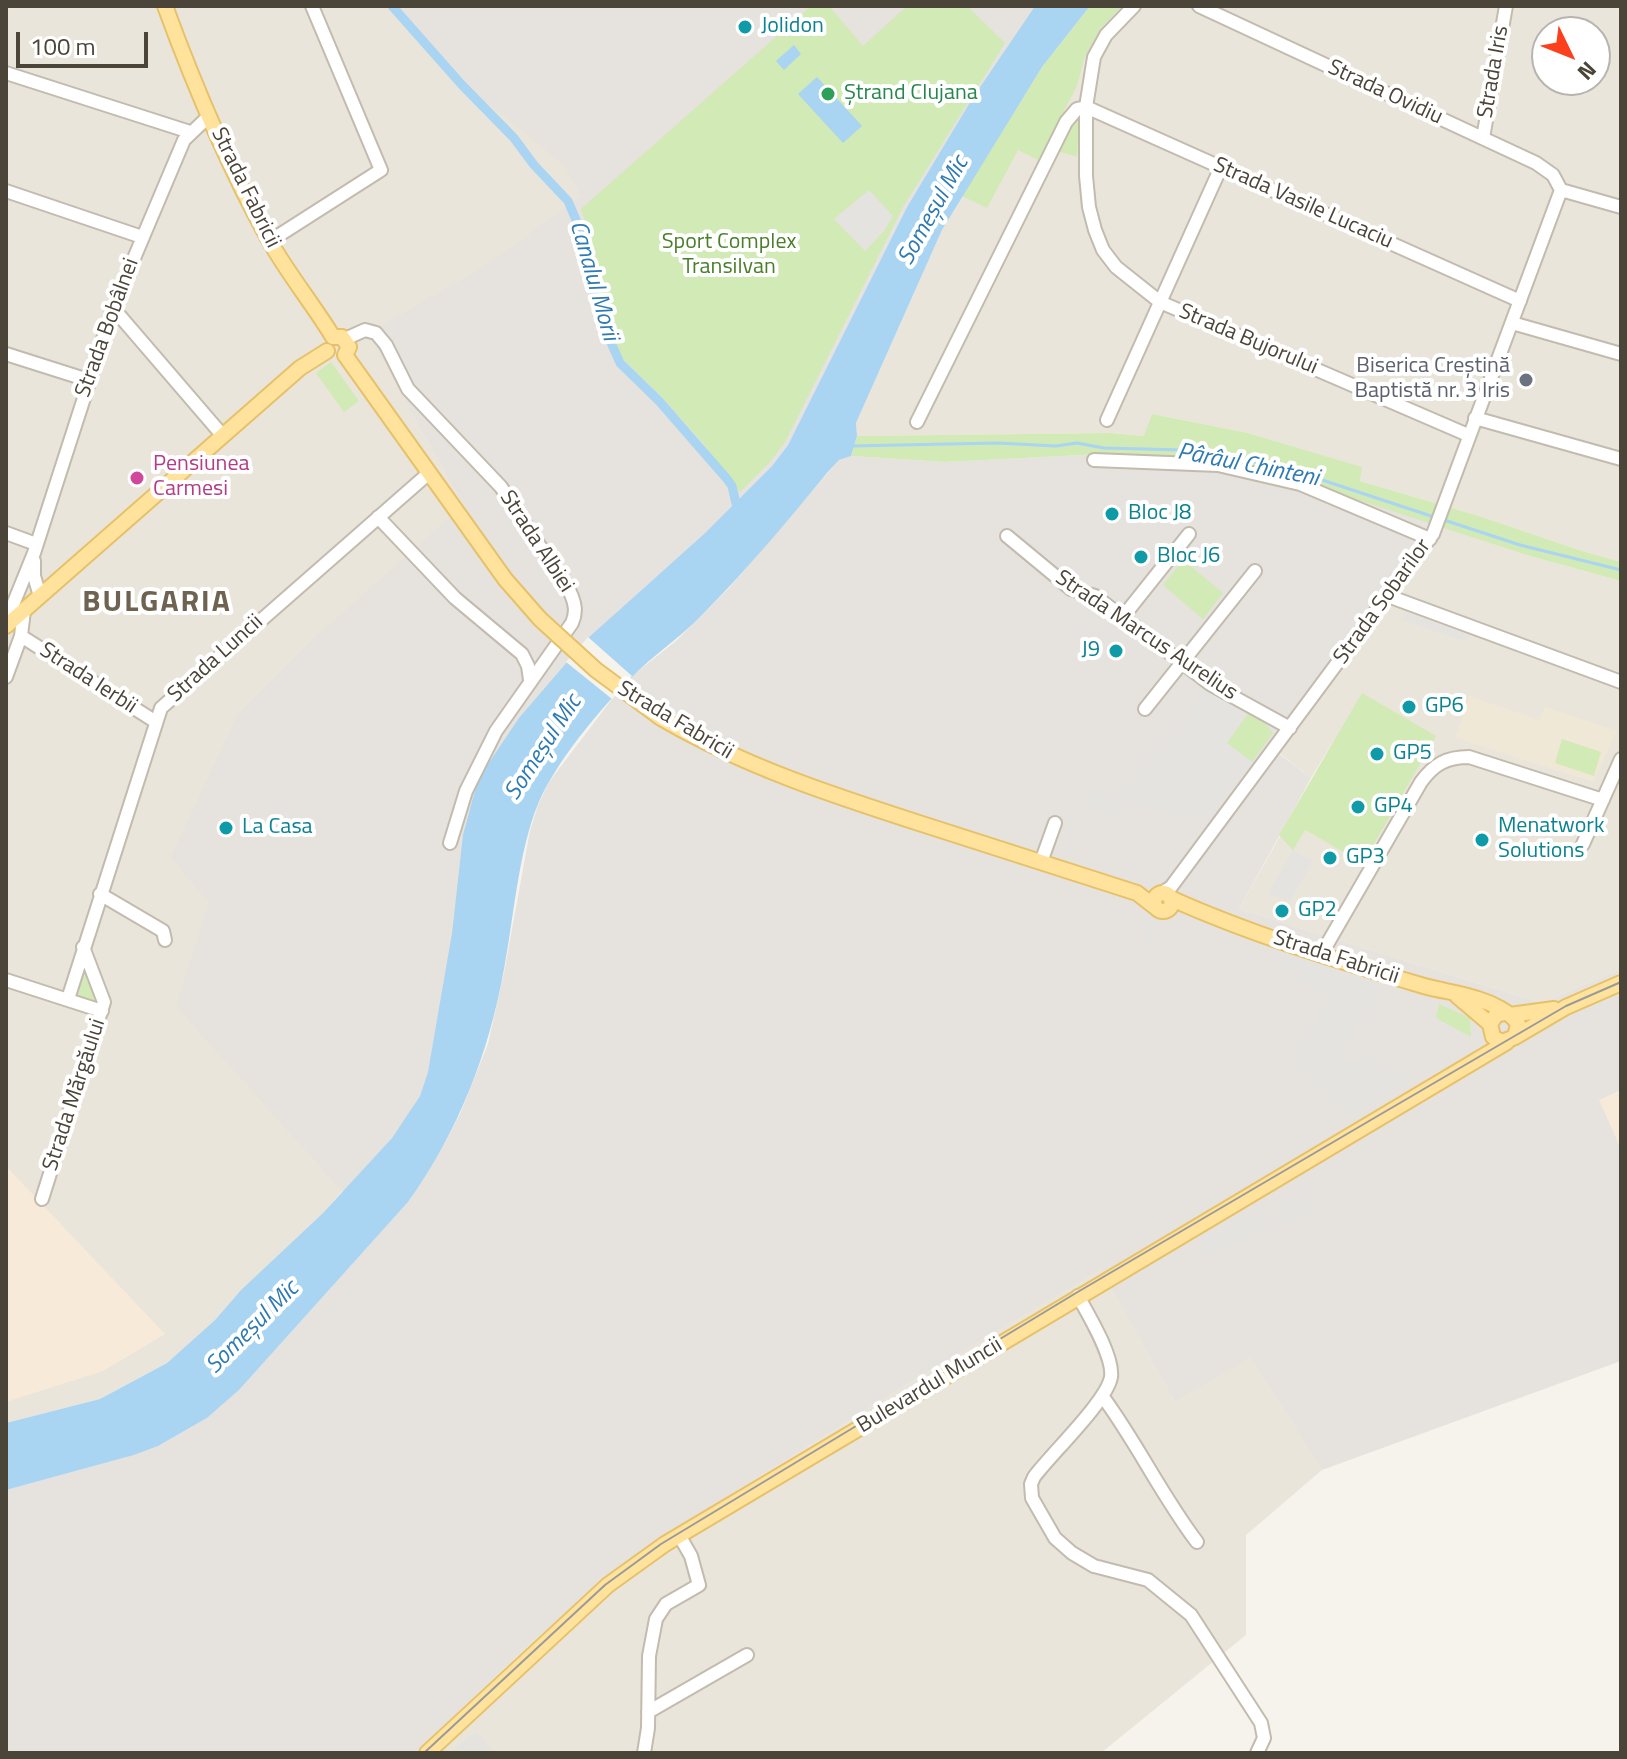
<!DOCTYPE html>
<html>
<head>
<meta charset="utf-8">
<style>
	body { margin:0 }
	#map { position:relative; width:1627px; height:1759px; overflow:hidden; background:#f6f3ec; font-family:"Titillium Web",sans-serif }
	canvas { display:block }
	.frame { position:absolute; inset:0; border:8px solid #4b4439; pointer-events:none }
	.north { position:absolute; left:1531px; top:16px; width:80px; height:80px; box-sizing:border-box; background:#fff; border:2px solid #b7b4b0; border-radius:50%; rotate:133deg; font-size:22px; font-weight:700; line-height:32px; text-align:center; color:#4b4439 }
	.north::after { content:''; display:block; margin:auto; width:28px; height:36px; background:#fc3f1d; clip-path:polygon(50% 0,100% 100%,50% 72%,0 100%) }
	.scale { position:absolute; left:16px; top:32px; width:132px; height:36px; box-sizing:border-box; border:4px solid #4b4439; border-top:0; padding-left:10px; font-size:24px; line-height:28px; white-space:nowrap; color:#4b4439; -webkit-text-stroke:6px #fff; paint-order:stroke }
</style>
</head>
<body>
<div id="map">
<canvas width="1627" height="1759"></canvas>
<div class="frame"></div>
<div class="north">N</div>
<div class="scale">100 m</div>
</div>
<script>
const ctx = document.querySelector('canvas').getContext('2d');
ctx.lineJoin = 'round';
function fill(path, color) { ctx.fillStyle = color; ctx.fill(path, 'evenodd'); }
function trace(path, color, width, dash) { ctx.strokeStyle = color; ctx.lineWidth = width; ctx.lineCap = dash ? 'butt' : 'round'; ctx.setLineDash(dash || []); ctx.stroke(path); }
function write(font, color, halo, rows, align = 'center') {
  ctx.font = font + ' "Titillium Web",sans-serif'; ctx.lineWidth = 8; ctx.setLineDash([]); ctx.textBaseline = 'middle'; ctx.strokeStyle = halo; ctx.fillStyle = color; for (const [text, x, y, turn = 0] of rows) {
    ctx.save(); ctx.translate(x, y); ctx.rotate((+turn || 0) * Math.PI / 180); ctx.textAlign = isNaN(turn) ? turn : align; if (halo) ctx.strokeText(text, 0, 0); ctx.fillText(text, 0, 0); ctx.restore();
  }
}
fill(new Path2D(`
	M6 6H1035L972 99 907 207 617 610 409 1116 323 1213 241 1290 215 1320 167 1363 100 1399 6 1423Z
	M1090 6H1621V562L1582 551 1479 516 1360 481 1361 467 1248 433 1152 414 1145 436 1109 433 857 436 856 423 942 230 988 155ZM1547 32H1595V80H1547Z
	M1429 522 1530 556 1621 581V969L1541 1003 1239 909 1337 735 1311 778 1274 749 1369 622Z
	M1101 1268 1175 1402 1251 1356 1322 1470 1246 1535V1635L1101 1753H415L532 1642 666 1535 911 1382Z`), '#eae5da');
fill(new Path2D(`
	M1621 1090V1149L1598 1100Z
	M6 1166 165 1334 103 1371 6 1402Z`), '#f7ead8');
fill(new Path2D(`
	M396 6H1035L972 99 907 207 788 445 772 466 705 533 587 639 519 718 478 779 463 835 444 984 428 1072 420 1096 392 1138 343 1192 176 1006 209 903 171 857 238 714 312 640 464 505 368 333 487 265 581 196 565 166 480 96Z
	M1102 454 1213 459 1266 470 1429 522 1364 629 1274 750 1311 778 1239 909 1541 1003 1621 969V1090L1599 1100 1621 1149V1361L1322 1470 1251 1357 1175 1402 1101 1269 911 1382 666 1535 532 1642 415 1753H6V1490L134 1455 158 1446 207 1418 239 1390 408 1202 441 1150 460 1114 488 1044 504 973 530 831 538 805 549 782 612 699 632 676 676 641 729 588 839 460 851 456 945 462Z`), '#e6e2dd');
fill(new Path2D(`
	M1469 696 1539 720 1545 707 1617 731 1593 782 1456 738Z`), '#efe8d6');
fill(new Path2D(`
	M811 6H829L863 46 907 6H967L1005 43 903 207 785 442 770 462 740 492 702 442 660 395 622 358 605 322 590 238 581 209Z
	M1090 6H1122L1100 29 1085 56 1077 86 1038 160 1018 150 987 208 962 196 1042 67Z
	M1076 116 1079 117 1077 157 1057 151Z
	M331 362 359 401 344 412 316 373Z
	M1152 414 1248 433 1362 467 1360 481 1479 516 1582 551 1621 562V581L1530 556 1266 470 1213 459 1102 454 945 462 851 456 857 436 1110 433 1144 436Z
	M1183 560 1223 593 1203 619 1163 585Z
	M1362 693 1436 736 1363 863 1305 830 1293 850 1279 835Z
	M1252 708 1273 733 1252 762 1226 743Z
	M1562 739 1601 752 1594 776 1555 763Z
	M83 955 101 1005 71 997Z
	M1439 1004 1470 1018 1471 1037 1436 1018Z`), '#d2eab5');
fill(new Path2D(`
	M869 190 893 216 884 231 865 251 834 219Z
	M1405 612 1469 635 1466 642 1402 620Z
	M1210 684 1252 708 1227 743 1252 762 1242 775 1179 727Z
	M1177 730 1240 777 1207 820 1117 802 1113 817 1080 806 1096 786 1114 799Z
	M1293 850 1313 861 1290 901 1268 894Z
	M1143 910 1153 913 1155 951 1149 946Z
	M1274 953 1314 962 1367 980 1382 988 1333 1061 1351 1066 1361 1055 1403 1077 1409 1083 1348 1116 1290 1055 1329 1000 1273 959Z
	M1309 1194 1317 1207 1286 1225 1279 1209Z
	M1261 1202 1272 1222 1207 1258 1197 1240Z
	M476 1732 495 1753H451L459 1745Z`), '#e5e3e0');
fill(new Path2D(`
	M1035 6H1090L1042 67 942 230 856 423 857 436 851 456 839 460 827 473C786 523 745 572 699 618 678 639 652 656 631 678 600 709 555 763 538 804 518 853 514 917 504 969 489 1053 458 1132 408 1202L239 1390 207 1418 158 1446 134 1455 6 1490V1423L100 1399 167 1363 215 1320 241 1290 323 1213 392 1138 420 1096 428 1072 452 933 463 835 478 779 519 718 587 639 705 533 772 466 788 445 907 207 972 99Z
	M794 45 801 54 784 70 776 61Z
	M817 77 862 126 843 143 798 94Z`), '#a9d4f2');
fill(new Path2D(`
	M588 637 632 676 612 699 566 662Z`), '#f6f3ec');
trace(new Path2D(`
	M851 446 997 443 1056 446 1077 443 1104 448 1184 450 1266 464 1313 477 1437 518
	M1444 520 1520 545 1621 570`), '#a9d4f2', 3);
trace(new Path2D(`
	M392 6 462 85 514 138 534 165 568 201 585 241 598 313 620 363 659 401 727 479 732 486 738 512`), '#a9d4f2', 9);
const minor = new Path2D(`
	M1134 6 1106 35 1094 57 1086 107V176L1089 207 1095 230 1103 250 1116 267 1160 302 1468 435
	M1199 6 1536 163 1553 175 1561 190
	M6 73 190 132
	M1086 107 1520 301
	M1483 138 1506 6
	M1561 190 1621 207
	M6 191 142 237
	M270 241 381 170 312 6
	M113 308 223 436
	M1512 323 1621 354
	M345 339 365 330 376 333 386 345 408 389 501 487 570 592C575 603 577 612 572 623L496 731 466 791 450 843
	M6 354 88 380
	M1475 418 1621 459
	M1107 420 1221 167
	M917 422 1066 122 1077 109 1086 107
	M1094 460 1218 465 1300 484 1430 539
	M378 517 455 598 522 654 528 666 530 680
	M6 533 36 544
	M1007 536 1071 589 1095 596 1210 684 1290 728
	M34 561V576L40 596
	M1388 596 1621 682
	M1122 618 1189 534
	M6 622 34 553 113 308 184 140 209 116
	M21 636 156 722
	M6 677 21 636 24 610
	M1145 709 1255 571
	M1583 844 1621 759
	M1041 862 1055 823
	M1162 893 1171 887 1433 534 1561 190
	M100 894 163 931 165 940
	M1322 953 1421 782C1434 764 1447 757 1469 757L1603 800
	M6 980 102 1011
	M68 999 161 708 429 473
	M42 1199 104 1002 83 947
	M1078 1296C1088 1314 1114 1357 1111 1377 1107 1401 1051 1454 1034 1477L1031 1484 1032 1498 1055 1538 1072 1553 1094 1566 1148 1580 1191 1615 1261 1723 1264 1738 1257 1753
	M1103 1397C1137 1443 1162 1496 1197 1542
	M648 1712 747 1655
	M644 1753 648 1728 649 1656 656 1619 666 1604 699 1585 691 1556 679 1535`);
const major = new Path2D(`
	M165 6C194 85 228 166 269 240 288 274 313 304 333 337
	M333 337H342L349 347 345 355
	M345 355 505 579 540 619
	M6 626 300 368 327 351
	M661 718C743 766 832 795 922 824 993 847 1065 870 1137 893L1155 907
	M1154 902a9 9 0 1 1 18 0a9 9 0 1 1-18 0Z
	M1170 898C1252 935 1339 961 1424 986 1442 991 1461 993 1478 999 1491 1003 1511 1012 1518 1024L1515 1037 1502 1042 1493 1037 1490 1024 1496 1015 1504 1013
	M1457 996 1490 1024
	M1510 1015 1554 1009
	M1515 1037 1566 1007 1621 983
	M427 1753 608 1585 665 1544 1507 1042`);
trace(minor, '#c2bbae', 16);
trace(major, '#e6c16a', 18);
trace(minor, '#fff', 12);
trace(major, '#ffe39c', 14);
trace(new Path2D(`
	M424 1753 605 1585 661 1544 1076 1293 1381 1114 1566 1006 1621 982`), '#9a9a9a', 2);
const majorBridge = new Path2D(`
	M540 619 596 670 661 718`);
trace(majorBridge, '#e6c16a', 18, []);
trace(majorBridge, '#ffe39c', 14);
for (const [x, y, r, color] of [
	[745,27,8,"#0f9aa8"],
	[828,94,8,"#2e9e5b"],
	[1526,380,8,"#6b7280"],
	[137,478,8,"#d1479c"],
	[1112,514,8,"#0f9aa8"],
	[1141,557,8,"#0f9aa8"],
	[1116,651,8,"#0f9aa8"],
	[1409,707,8,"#0f9aa8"],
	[1377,754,8,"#0f9aa8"],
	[1358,807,8,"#0f9aa8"],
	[226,828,8,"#0f9aa8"],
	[1482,840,8,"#0f9aa8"],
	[1330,858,8,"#0f9aa8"],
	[1282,911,8,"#0f9aa8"]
]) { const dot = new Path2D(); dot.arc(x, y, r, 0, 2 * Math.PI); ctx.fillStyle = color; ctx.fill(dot); trace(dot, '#fff', 3); }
write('22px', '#0d838f', '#fff', [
	["Jolidon",761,27],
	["Bloc J8",1128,514],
	["Bloc J6",1157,557],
	["J9",1100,651,"right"],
	["GP6",1425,707],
	["GP5",1393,754],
	["GP4",1374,807],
	["Menatwork",1498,827],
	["Solutions",1498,852],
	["La Casa",242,828],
	["GP3",1346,858],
	["GP2",1298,911]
], 'left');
write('22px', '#4b4439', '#fff', [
	["Strada Iris",1494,72,-80],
	["Strada Ovidiu",1385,93,25],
	["Strada Fabricii",245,188,64],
	["Strada Vasile Lucaciu",1303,204,24],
	["Strada Bobâlnei",108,328,-70],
	["Strada Bujorului",1248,340,23],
	["Strada Albiei",536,542,57],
	["Strada Sobarilor",1383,602,-54],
	["Strada Marcus Aurelius",1146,636,34],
	["Strada Luncii",216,659,-42],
	["Strada Ierbii",88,679,33],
	["Strada Fabricii",675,721,31],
	["Strada Fabricii",1336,958,18],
	["Strada Mărgăului",75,1095,-72],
	["Bulevardul Muncii",930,1386,-31]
]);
write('22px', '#27864d', '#fff', [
	["Ștrand Clujana",844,94]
], 'left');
write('22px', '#4a7f2a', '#fff', [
	["Sport Complex",729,243],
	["Transilvan",729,268]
]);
write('22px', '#5b616d', '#fff', [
	["Biserica Creștină",1510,367],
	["Baptistă nr. 3 Iris",1510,392]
], 'right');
write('22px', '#b23c85', '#fff', [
	["Pensiunea",153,465],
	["Carmesi",153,490]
], 'left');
write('italic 24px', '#2e7ab2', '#fff', [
	["Someșul Mic",934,211,-61],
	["Canalul Morii",593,281,74],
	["Pârâul Chinteni",1248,466,11],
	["Someșul Mic",544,748,-57],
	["Someșul Mic",253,1328,-45]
]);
ctx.letterSpacing = '2px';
write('bold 30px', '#6e6250', '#fff', [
	["BULGARIA",157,604]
]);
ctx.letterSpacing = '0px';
</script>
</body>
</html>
